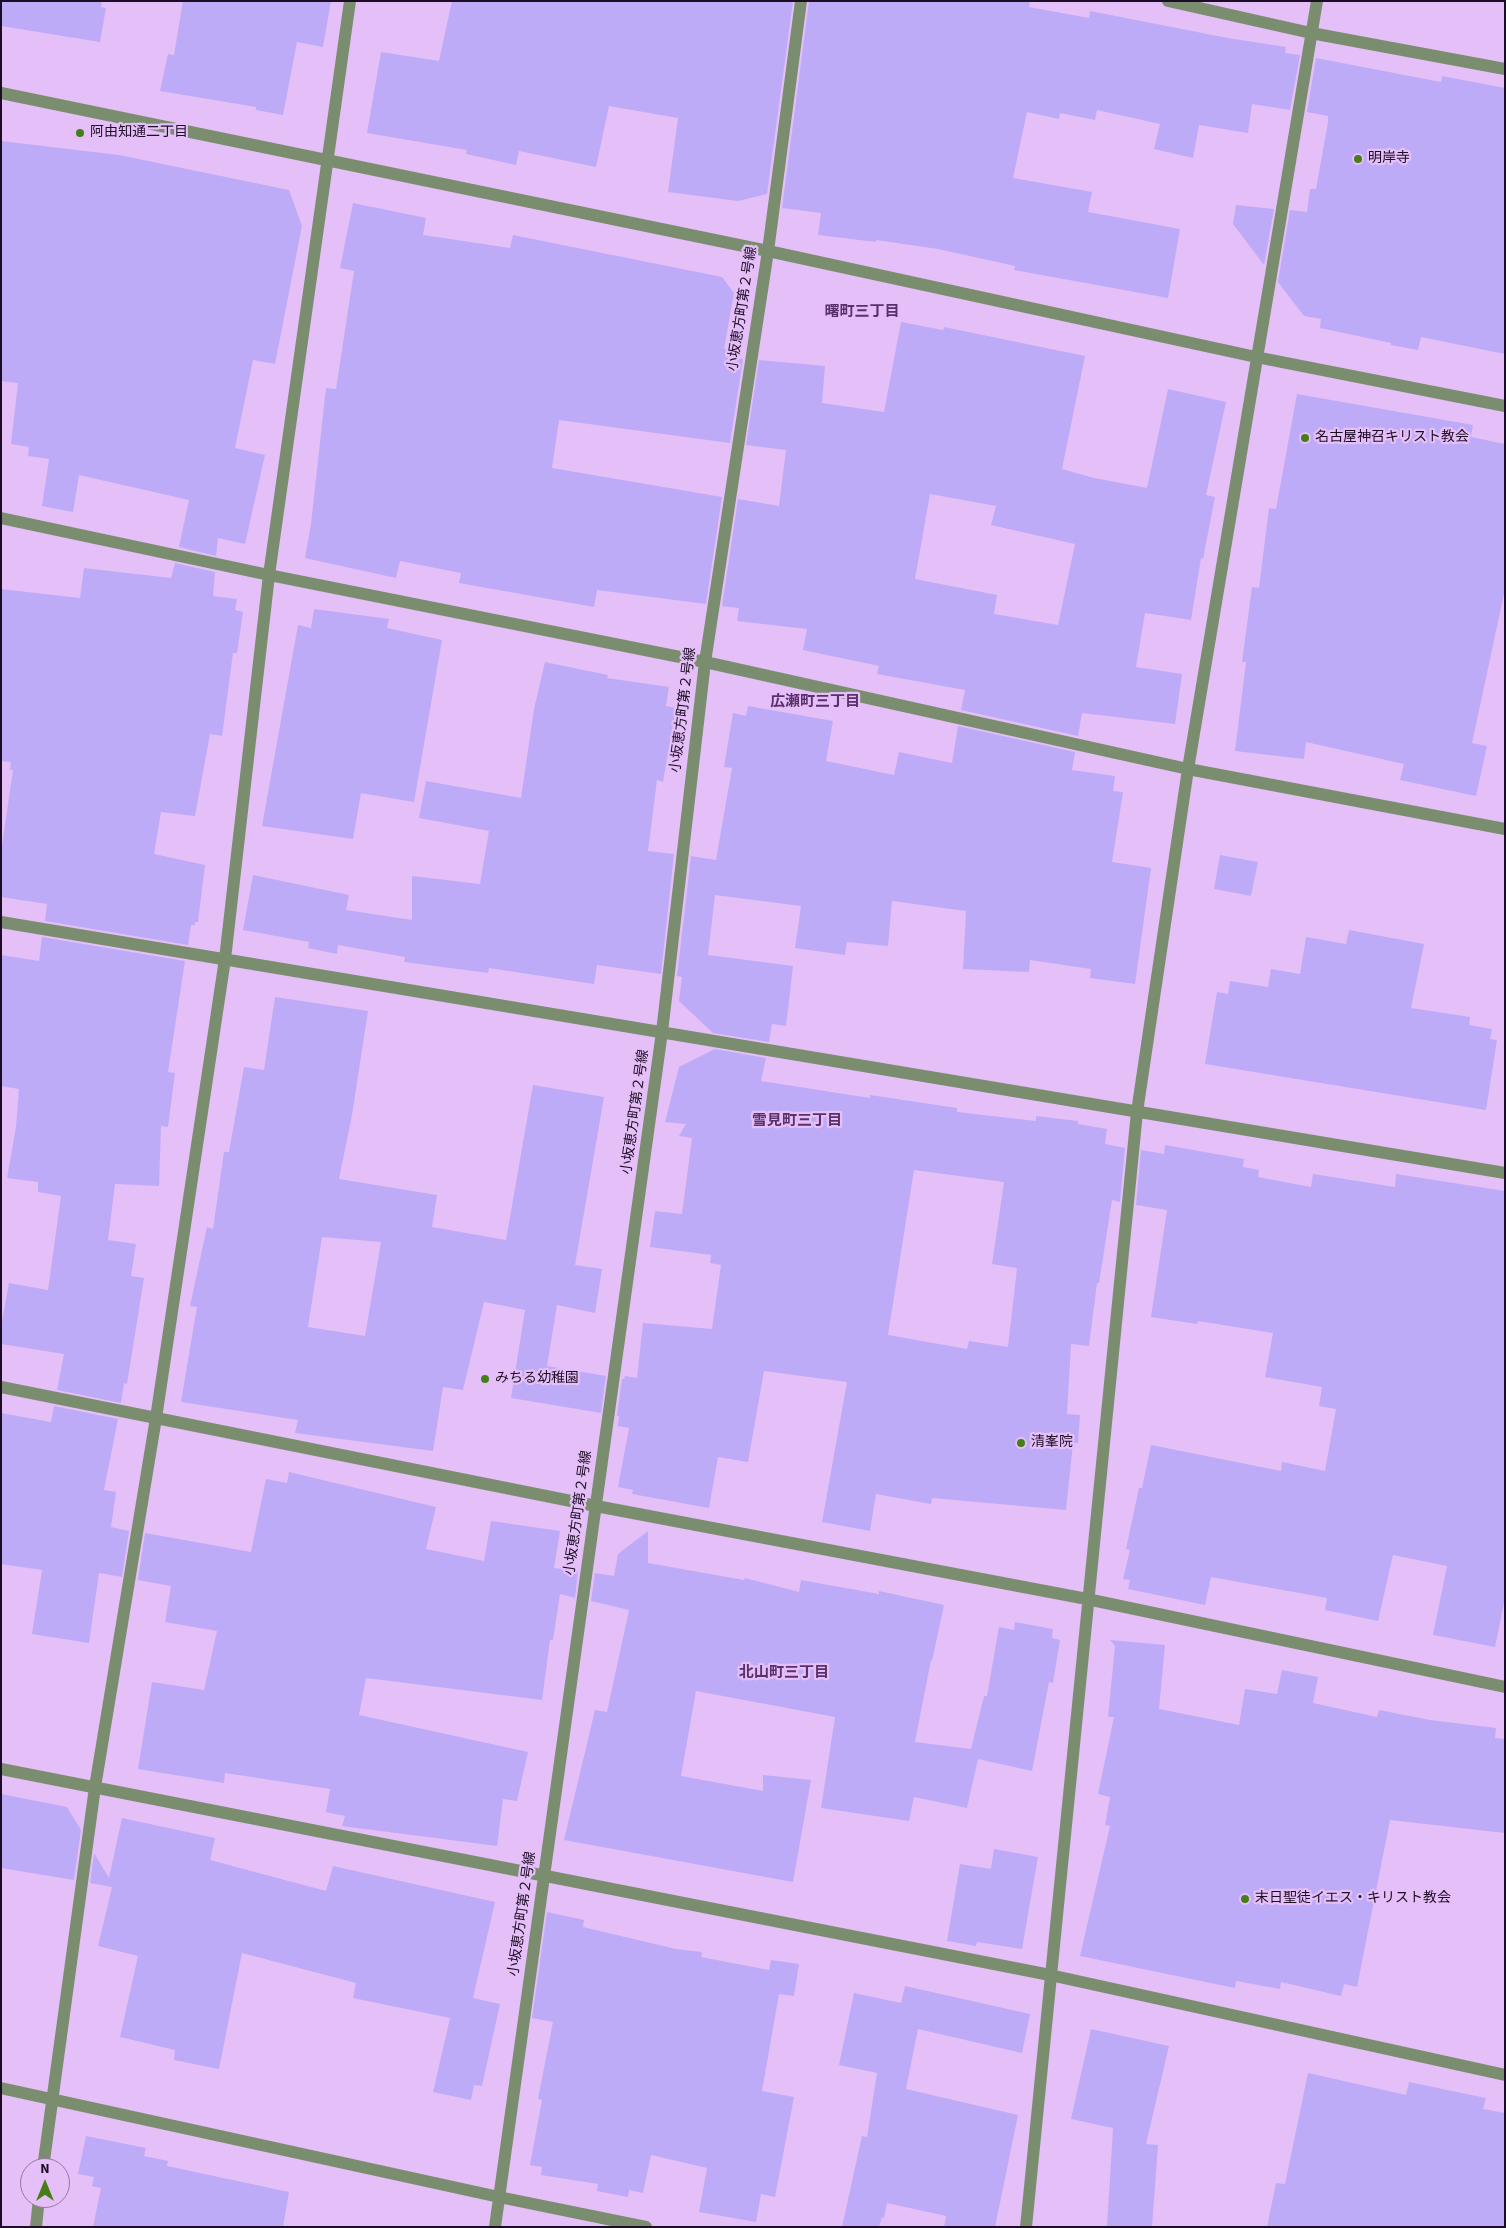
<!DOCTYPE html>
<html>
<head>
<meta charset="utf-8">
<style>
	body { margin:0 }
	#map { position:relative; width:1506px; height:2228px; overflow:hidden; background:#e5bff7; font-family:"Source Sans 3",sans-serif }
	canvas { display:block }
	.frame { position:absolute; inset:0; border:2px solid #1d0c25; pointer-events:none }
	.north { position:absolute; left:20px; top:2158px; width:50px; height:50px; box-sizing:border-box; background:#e5bff7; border:1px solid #9577a3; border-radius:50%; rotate:0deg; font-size:14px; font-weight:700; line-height:20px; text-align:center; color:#1d0c25 }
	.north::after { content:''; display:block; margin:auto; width:18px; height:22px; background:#457e17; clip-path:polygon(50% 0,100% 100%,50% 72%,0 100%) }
</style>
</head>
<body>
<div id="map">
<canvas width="1506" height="2228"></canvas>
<div class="frame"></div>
<div class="north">N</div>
</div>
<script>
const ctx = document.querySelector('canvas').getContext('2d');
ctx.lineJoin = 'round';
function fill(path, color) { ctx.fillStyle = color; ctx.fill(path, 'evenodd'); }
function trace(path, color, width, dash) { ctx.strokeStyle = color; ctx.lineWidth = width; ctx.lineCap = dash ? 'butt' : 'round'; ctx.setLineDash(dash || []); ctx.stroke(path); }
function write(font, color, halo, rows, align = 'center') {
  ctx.font = font + ' "Source Sans 3","Noto Sans JP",sans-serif'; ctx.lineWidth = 4.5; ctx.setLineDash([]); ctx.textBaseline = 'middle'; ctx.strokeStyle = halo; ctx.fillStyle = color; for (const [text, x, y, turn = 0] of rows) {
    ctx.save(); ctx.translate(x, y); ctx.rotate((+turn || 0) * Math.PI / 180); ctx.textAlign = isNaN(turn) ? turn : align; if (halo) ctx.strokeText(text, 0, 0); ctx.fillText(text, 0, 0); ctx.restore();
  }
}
fill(new Path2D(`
	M1 1H102L101 7 106 8 100 42 1 26Z
	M183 1H331L323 47 297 42 283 115 256 110V107L160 91 168 54 174 55Z
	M452 1H793L767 194 738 201 668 192 678 118 609 106 596 167 519 151 516 165 466 154 467 150 367 133 381 52 439 61Z
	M809 1H1030L1029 7 1089 18 1090 11 1228 38 1286 47 1285 53 1300 55 1290 110 1252 104 1248 133 1199 125 1193 158 1154 149 1160 124 1097 110 1095 120 1060 113 1059 119 1027 112 1013 178 1092 192 1088 212 1180 229 1168 298 1014 270 1015 266 938 249 876 240V242L818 235 821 213 782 208Z
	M1316 58 1441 82 1442 76 1505 88V354L1421 337 1418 350 1391 345V343L1320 328 1321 319 1304 316 1278 282 1290 210 1307 212 1310 189H1316L1328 122V116L1307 112Z
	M1 141 119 155 289 190 302 226 275 364 253 360 235 448 265 455 245 544 218 538 216 556 179 547 189 500 79 475 73 512 42 506 49 459 28 456 29 447 11 444 18 383 1 381Z
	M353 203 426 218 423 235 510 248 513 235 722 277 734 293 724 349H726L725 357 743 359 730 443 559 420 552 468 722 497 706 604 597 590 594 607 459 583 461 573 400 561 396 578 305 558 311 524 326 388 336 389 354 271 340 268Z
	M1236 205 1274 209 1264 265 1233 224Z
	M901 322 943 330 944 327 1085 356 1062 469 1094 478 1147 488 1168 389 1226 402 1206 495 1215 497 1203 559 1201 558 1191 620 1145 613 1136 667 1182 674 1175 724 1082 713 1078 736 961 710 965 690 877 674 879 666 803 650 807 629 737 621 739 608 722 606 738 499 779 506 786 450 746 445 759 360 825 366 822 403 884 412ZM930 494 996 506 991 525 1075 544 1058 625 994 614 997 595 915 579Z
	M1297 394 1473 425 1471 437 1505 444V589L1472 743 1487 746 1476 796 1400 780 1404 764 1306 742 1304 759 1235 751 1246 662H1242L1252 587 1259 588 1269 508 1276 509Z
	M175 563 215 572 213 596 237 599 235 610 243 612 237 653H233L222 736 210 734 195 816 161 812 154 854 205 865 198 922H195V925H191L188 945 45 921 47 904 1 897V852L13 770H10L11 762 1 761V589L80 598 84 568 171 578Z
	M314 609 389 619 387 628 442 640 414 802 361 793 353 839 262 826 298 625 311 628Z
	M545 662 608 675 607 678 669 687 666 706 676 708 663 782 657 780 648 851 674 854 661 974 597 965 594 984 489 968 488 973 404 962 405 957 338 945 337 954 308 948 309 942 243 930 253 875 349 895 346 910 412 920V876L480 884 489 831 419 818 426 781 521 798 534 709Z
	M748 706 833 721 826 761 894 775 899 752 952 763 958 726 1075 752 1072 770 1115 776 1113 791 1123 792 1112 862 1151 868 1135 984 1090 978 1091 969 1030 960 1029 972 963 969 966 911 892 901 888 946 847 942 845 955 795 948 801 906 715 895 708 955 793 966 786 1026 772 1024 769 1042 713 1033 679 1001 682 977 677 976 691 856 716 860 732 768 724 767 733 713 746 716Z
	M1220 855 1258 862 1251 896 1214 889Z
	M1349 930 1424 944 1411 1008 1470 1017 1469 1025 1492 1029 1490 1039 1497 1040 1486 1110 1205 1064 1217 992 1228 994 1230 981 1268 987 1271 969 1300 974 1306 937 1346 944Z
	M42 937 185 961 168 1072 175 1073 168 1127 161 1126 159 1186 115 1184 108 1240 136 1244 131 1276 144 1278 127 1384 124 1383 121 1403 57 1390 64 1354 1 1344V1327L9 1283 48 1290 61 1196 38 1192V1182L7 1178 16 1127 19 1089 1 1086V955L39 961Z
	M275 997 368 1011 352 1115 339 1179 437 1195 432 1227 506 1240 533 1085 604 1097 575 1265 602 1269 595 1313 557 1305 547 1366 606 1376 601 1413 511 1398 525 1310 484 1302 463 1390 443 1387 433 1451 295 1433 298 1420 181 1402 197 1307 190 1306 207 1227 213 1229 224 1152H229L244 1067 264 1070ZM322 1237 381 1242 365 1336 308 1327Z
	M715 1049 766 1058 761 1081 870 1098V1095L957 1108V1112L1036 1121V1116L1078 1121V1124L1107 1129 1105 1144 1125 1148 1120 1202 1112 1200 1099 1283H1097L1089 1346 1071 1344 1067 1414 1080 1415 1078 1443H1073L1066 1510 932 1498 931 1504 876 1494 870 1531 822 1522 847 1382 764 1371 748 1462 718 1457 709 1508 632 1494 633 1490 618 1487 629 1428 618 1426 619 1416H617L622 1379H624L625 1376 637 1378 643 1323 712 1329 721 1265 710 1263 711 1255 650 1247 655 1211 682 1214 692 1138 679 1136 686 1124 665 1122 679 1067ZM914 1170 1004 1182 992 1264 1017 1268 1008 1347 969 1341 967 1349 888 1335Z
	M1165 1145 1244 1159 1243 1167 1259 1170 1258 1177 1311 1187 1313 1174 1395 1187 1396 1174 1505 1191V1598L1495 1647 1433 1635 1447 1566 1393 1555 1378 1621 1325 1610 1327 1598 1211 1577 1205 1605 1128 1589 1130 1580 1123 1579 1130 1550 1126 1549 1139 1488H1142L1151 1445 1281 1471 1282 1462 1325 1471 1336 1409 1319 1406 1322 1387 1265 1377 1273 1333 1198 1321 1197 1324 1151 1317 1167 1210 1136 1205 1141 1150 1164 1154Z
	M54 1406 118 1419 104 1490 116 1492 111 1527 129 1531 122 1577 99 1573 89 1643 32 1634 42 1570 1 1564V1413L51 1422Z
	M289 1472 436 1507 426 1549 484 1561 491 1521 560 1531 554 1568 578 1571 575 1598 560 1594 553 1640H550L542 1700 366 1678 359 1715 528 1752 517 1801 503 1799 497 1846 342 1826 345 1816 326 1812 330 1789 225 1773 224 1783 138 1769 152 1682 204 1690 217 1631 165 1622 171 1586 138 1580 145 1533 251 1552 266 1479 287 1483Z
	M648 1531V1563L744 1580 745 1578 799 1592 801 1580 879 1594V1591L944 1605 932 1661 931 1660 915 1742 971 1749 984 1696H987L999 1627 1014 1630 1015 1622 1053 1629 1052 1638 1060 1640 1053 1683 1049 1682 1032 1771 978 1759 967 1808 914 1797 909 1821 821 1808 835 1717 696 1691 681 1776 763 1791V1775L811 1780 793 1882 564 1840 595 1710 607 1712 629 1610 591 1601 595 1573 614 1576 618 1554Z
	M1110 1640 1165 1645 1159 1709 1239 1725 1245 1689 1277 1694 1282 1670 1318 1677 1313 1703 1377 1717 1379 1710 1430 1720 1496 1728 1495 1738 1505 1739V1833L1390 1820 1357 1987 1344 1984 1341 1996 1281 1982 1280 1989 1236 1981 1235 1988 1080 1956 1110 1826 1105 1825 1110 1797 1098 1794 1114 1717H1108L1115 1646Z
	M1 1794 67 1807 81 1830 74 1880 1 1868Z
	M122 1818 215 1838 210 1860 326 1891 333 1866 495 1902 473 1998 500 2004 482 2086 474 2085 471 2100 433 2092 450 2018 353 1998 356 1983 242 1953 219 2069 174 2060 175 2050 120 2037 138 1956 98 1946 112 1887 90 1883 94 1853 109 1878Z
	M994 1849 1038 1857 1022 1949 977 1942 976 1946 947 1941 960 1864 991 1869Z
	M547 1912 584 1920 583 1927 676 1949 702 1952 701 1957 769 1970 771 1960 799 1964 794 1996 779 1994 762 2091 794 2097 775 2197 761 2194 756 2222 699 2212 707 2168 651 2155 643 2193 629 2190 628 2197 597 2191 598 2184 541 2175 542 2167 530 2165 542 2100 538 2099 553 2022 532 2018Z
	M905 1986 1030 2014 1022 2053 918 2029 906 2089 1018 2115 995 2227H944L946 2216 887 2203 884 2218 882 2217 879 2227H842L862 2136 867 2137 877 2073 839 2065 854 1993 901 2003Z
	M1091 2029 1169 2046 1146 2144 1158 2145 1152 2227H1107L1113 2128 1071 2119Z
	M1308 2073 1406 2095 1409 2082 1486 2098 1483 2109 1505 2113V2227H1267L1276 2183 1285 2184Z
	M86 2136 146 2148 144 2156 168 2161 167 2166 289 2192 283 2227H93L101 2188 92 2186 94 2177 78 2174Z`), '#beabf8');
trace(new Path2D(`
	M1168 1 1311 33 1505 69
	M1 93 768 251 1256 357 1505 406
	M1 518 269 575 705 662 1188 769 1505 829
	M1 922 1505 1173
	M1 1387 596 1506 1087 1599 1505 1687
	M1 1769 1050 1975 1505 2075
	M1 2088 499 2197 646 2227
	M43 2168 95 1787 156 1418 225 959 269 575 350 1
	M36 2227 39 2198
	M495 2227 662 1032 705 662 768 251 801 1
	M1026 2227 1137 1112 1188 769 1317 1`), '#7a8e6f', 12);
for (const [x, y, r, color] of [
	[80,133,5,"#457e17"],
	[1358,159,5,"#457e17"],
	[1305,438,5,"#457e17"],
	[485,1379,5,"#457e17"],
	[1021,1443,5,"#457e17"],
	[1245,1899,5,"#457e17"]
]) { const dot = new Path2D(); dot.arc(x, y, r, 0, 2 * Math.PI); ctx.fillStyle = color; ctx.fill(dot); trace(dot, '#e5bff7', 2); }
write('14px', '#1d0c25', '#e5bff7', [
	["阿由知通二丁目",90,133],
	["明岸寺",1368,159],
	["名古屋神召キリスト教会",1315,438],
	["みちる幼稚園",495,1379],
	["清峯院",1031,1443],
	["末日聖徒イエス・キリスト教会",1255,1899]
], 'left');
write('14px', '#1d0c25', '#e5bff7', [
	["小坂恵方町第２号線",743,309,-81],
	["小坂恵方町第２号線",684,710,-83],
	["小坂恵方町第２号線",636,1112,-82],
	["小坂恵方町第２号線",579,1513,-82],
	["小坂恵方町第２号線",523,1914,-82]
]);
write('bold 15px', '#5a306c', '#e5bff7', [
	["曙町三丁目",862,313],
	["広瀬町三丁目",815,703],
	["雪見町三丁目",797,1122],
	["北山町三丁目",784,1674]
]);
</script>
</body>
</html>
